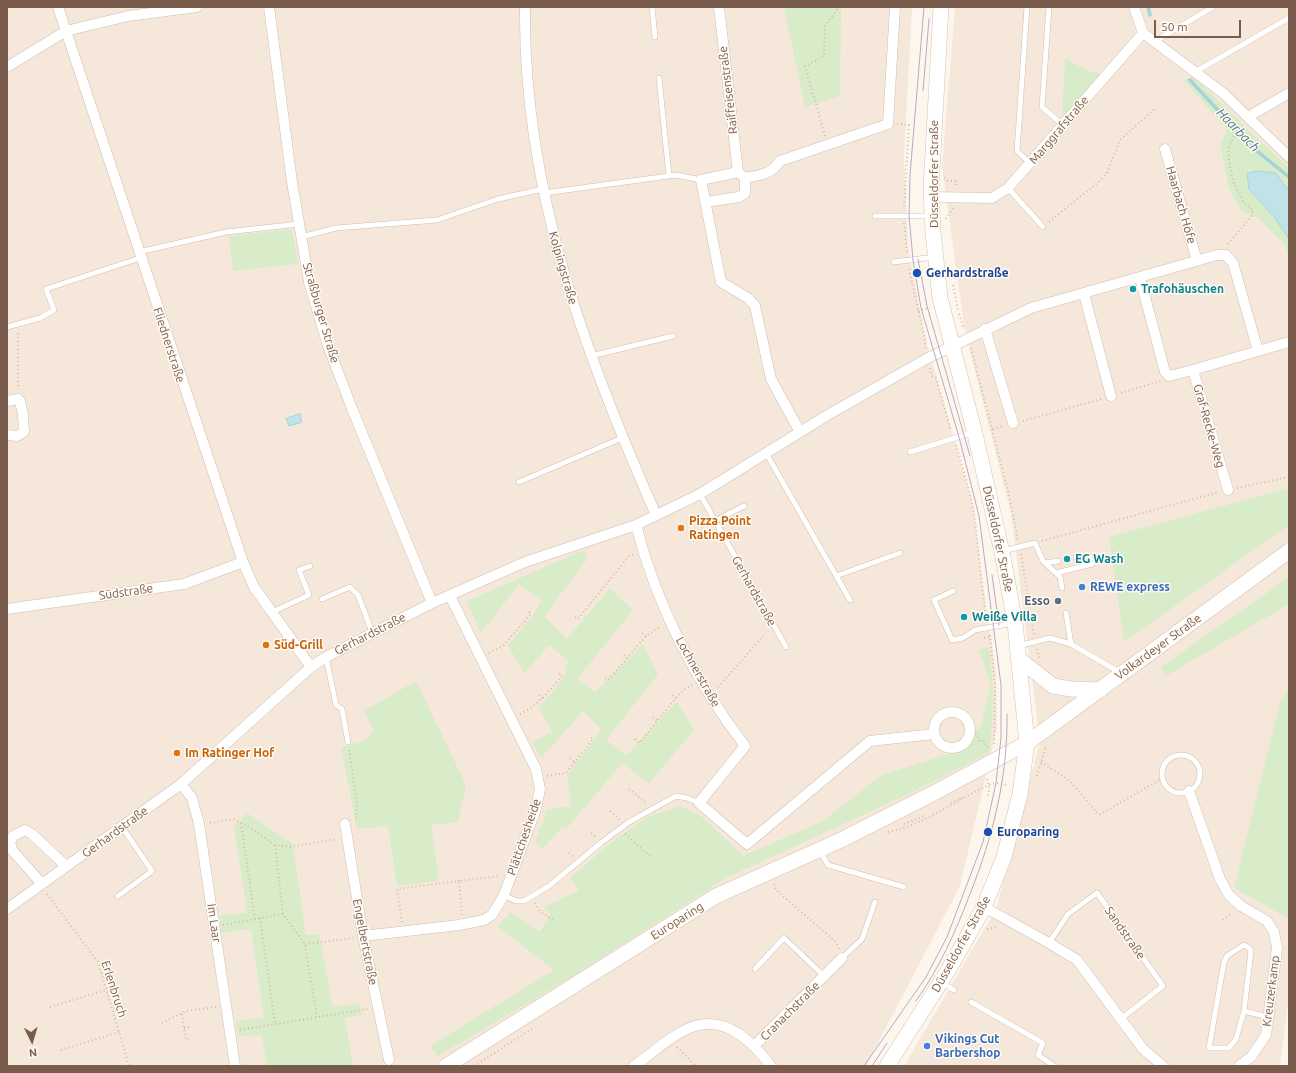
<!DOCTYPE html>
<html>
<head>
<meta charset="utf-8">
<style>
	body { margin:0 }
	#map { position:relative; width:1296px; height:1073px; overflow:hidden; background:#fdf6ec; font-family:Ubuntu,sans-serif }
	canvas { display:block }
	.frame { position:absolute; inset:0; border:8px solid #7a5c4d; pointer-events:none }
	.north { position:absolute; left:12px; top:1021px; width:40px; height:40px; -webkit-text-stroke:3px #fffaf3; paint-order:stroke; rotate:175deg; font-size:11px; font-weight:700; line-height:16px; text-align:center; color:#7a5c4d }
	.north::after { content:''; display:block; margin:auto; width:14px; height:18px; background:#7a5c4d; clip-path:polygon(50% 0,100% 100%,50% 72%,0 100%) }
	.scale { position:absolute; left:1154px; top:20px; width:87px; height:18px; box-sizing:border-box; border:2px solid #7a5c4d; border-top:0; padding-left:5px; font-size:12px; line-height:14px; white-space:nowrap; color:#7a5c4d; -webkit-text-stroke:3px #fffaf3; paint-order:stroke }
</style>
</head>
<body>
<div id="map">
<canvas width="1296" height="1073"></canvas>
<div class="frame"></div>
<div class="north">N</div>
<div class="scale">50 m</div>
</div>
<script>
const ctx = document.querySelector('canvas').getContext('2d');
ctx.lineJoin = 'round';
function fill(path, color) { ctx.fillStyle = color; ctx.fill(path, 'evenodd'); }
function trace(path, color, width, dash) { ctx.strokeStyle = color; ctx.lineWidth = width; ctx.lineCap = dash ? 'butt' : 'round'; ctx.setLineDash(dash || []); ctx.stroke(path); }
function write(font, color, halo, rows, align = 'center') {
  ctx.font = font + ' Ubuntu,sans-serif'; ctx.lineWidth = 3; ctx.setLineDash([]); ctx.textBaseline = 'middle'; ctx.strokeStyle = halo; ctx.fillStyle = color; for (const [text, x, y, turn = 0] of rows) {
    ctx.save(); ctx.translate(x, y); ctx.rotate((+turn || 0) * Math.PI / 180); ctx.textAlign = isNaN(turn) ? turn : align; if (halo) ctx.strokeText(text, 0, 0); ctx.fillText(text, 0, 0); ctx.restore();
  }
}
fill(new Path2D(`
	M7 7H912L904 155 908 246 925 337 974 509 980 564 996 673 997 728 960 886 866 1066H7Z
	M955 7H1289V168L1193 76 1183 80 1227 129 1220 146 1229 189 1241 211 1258 218 1284 244 1289 257V684L1234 888 1289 919V996L1280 1066H904L996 909 1040 742 1011 513 965 332 942 166Z`), '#f5e8da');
fill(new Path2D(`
	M784 7H841L840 96 805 107Z
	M1065 58 1086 70 1101 74 1062 120Z
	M1193 76 1289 168V191L1276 173 1257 171 1247 174 1249 189 1275 218 1289 239V257L1284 244 1258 218 1241 211 1229 189 1220 146 1227 129 1183 80Z
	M292 229 298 264 233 271 229 236Z
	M1289 488V525L1124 642 1109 537Z
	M584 550 588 558 544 616 567 639 610 588 633 610 577 679 595 692 643 644 658 674 606 740 627 755 677 702 694 730 649 783 622 763 567 828 563 827 542 849 535 843 547 810 571 806 567 775 602 729 583 711 541 758 532 742 552 732 539 708 564 677 568 661 549 645 524 674 508 645 534 614 541 600 519 584 481 633 467 601Z
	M1289 577V604L1166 676 1161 667Z
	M989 647C994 683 994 717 989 753L913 792 726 878 570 978 438 1056 430 1046 554 970 497 926 511 912 540 932 551 914 544 907 579 890 570 878 615 839 648 817 680 806 700 815 743 856 823 821 880 776 967 748 972 734 981 726 991 685 979 650Z
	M416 681 466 785 458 822 431 825 439 881 397 886 388 826 357 829 341 747 365 741 374 731 364 711Z
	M1289 684V919L1234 888 1280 702 1285 697Z
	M247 813 293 844 306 935 319 934 333 1007 359 1003 362 1015 345 1018 353 1066H267L262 1035 238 1036 236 1021 264 1018 251 929 219 933 217 916 247 913 234 827Z`), '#d8ecc9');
const water = new Path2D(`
	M1257 171 1276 173 1289 191V239L1275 218 1249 189 1247 174Z
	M300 414 302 422 289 426 286 419Z`);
fill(water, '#bfe3e8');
trace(water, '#a5d3da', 1);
trace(new Path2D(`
	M1148 7 1150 15
	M1190 80 1252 147 1289 177`), '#a5d3da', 3.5);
const lane = new Path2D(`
	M652 7 655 37
	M1027 7 1017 151 1030 163
	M1049 7 1042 107 1064 126
	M1154 42 1213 7
	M1195 72 1289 18
	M659 78 669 176
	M1008 188 1043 227
	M544 193 676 175 701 180
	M875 216H931
	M301 237 336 228 437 220 498 199 543 189
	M139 252 226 232 299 224
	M894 262 935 257
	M7 327 40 318 54 310 46 289 140 258
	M591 356 673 336
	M910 452 974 432
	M766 453 850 600
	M519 482 622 438
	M700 494 786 647
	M715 521 744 506
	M1003 551 1035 543 1043 561 1060 577 1062 588
	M1045 563 1058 561
	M1056 573 1092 564 1089 556 1076 557
	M836 576 900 553
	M953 591 934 600 952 640 963 638 975 630 1014 623
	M322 599 350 587 358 595 372 632
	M272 612 309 595 299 570 310 566
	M1066 613 1071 644
	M1018 646 1050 638 1071 644 1119 672
	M326 657 336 705 342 709 348 742
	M1162 774a19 19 0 1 1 38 0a19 19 0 1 1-38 0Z
	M820 851 828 865 904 887
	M504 895 516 901H524L549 886 602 842 629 822 676 796 687 798 699 803
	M118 896 152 871 122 827
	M1049 943 1068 914 1097 893 1163 986 1122 1018
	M842 958 862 939 875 902
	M755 969 784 938 824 976
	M949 987 954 990
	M971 1002 1043 1043 1038 1055 1054 1066
	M1244 1011 1236 1039 1229 1048H1209L1224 962 1227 956 1244 945 1248 947 1251 951 1244 1011 1268 1017`);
const street = new Path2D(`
	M58 7 243 562 254 587 311 667
	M269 7 292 182 309 282 328 346 353 411 432 603
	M525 7C523 188 584 352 656 515
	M719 7 738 172
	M1134 7 1143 33
	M1143 33 1223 93 1289 157
	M7 67 66 31 128 16 197 7
	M1248 117 1289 93
	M1165 149 1197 261
	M931 197 992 198 1008 188 1143 33
	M706 202 739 197 745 193V178
	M1140 278 1165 372 1169 376 1193 370 1258 351
	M1084 294 1111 396
	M985 329 1013 423
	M1193 370 1228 490
	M7 401 18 399 20 401 23 415 24 432 17 436 7 435
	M800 432 771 379 755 306 748 298 721 282 701 180 738 172 745 178C759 175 771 175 780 161L888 124 895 7
	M636 525C656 604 695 681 745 746L699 803 747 844 870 741 934 734
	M7 609 184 584 243 562
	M934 730a18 18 0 1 1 36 0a18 18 0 1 1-36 0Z
	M181 784 192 798 199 824 235 1066
	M1189 791 1220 879 1229 895 1241 906 1267 921 1274 932 1277 948 1266 1035 1251 1057 1239 1066
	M345 824 363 936 389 1060
	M42 884 12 850 10 842 13 836 25 830 32 834 66 866
	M984 907 1049 943 1077 960 1143 1049 1163 1066
	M7 909 181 784 311 667 326 657 432 603 525 562 636 525 700 494 826 416 928 358 1031 308 1217 255H1226L1233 263 1258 351 1289 342
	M363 936 459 925 484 920 492 915 504 895 536 809 540 789 536 769 450 596
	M755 1045 842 958
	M634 1066C653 1053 673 1033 695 1026 728 1016 754 1044 771 1066`);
const secondary = new Path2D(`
	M1019 659 1053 686 1071 689 1100 690
	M446 1066 716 896 841 840 930 795 1027 743 1289 551
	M887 1066 949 969 984 907 1004 857 1020 794 1027 743 1015 623 1002 552 975 434 940 298 933 232 931 189 941 7`);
trace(lane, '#d1beb0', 6);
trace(street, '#d1beb0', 11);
trace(secondary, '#d6c0b0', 16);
trace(new Path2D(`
	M897 124 909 125 904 209
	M825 136 805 66 824 56 825 26 839 7
	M944 178 948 181H956L955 188
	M946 219 953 208
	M1049 222 1101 180 1107 173 1120 140 1156 108
	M904 223 907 253
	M1228 244 1251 217 1253 210 1243 201 1234 183 1230 168 1228 149 1240 123
	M909 269 925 339V348
	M953 285 958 310
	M918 311 930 308
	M959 314 964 329
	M18 333V388
	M971 348 1009 495 1018 540
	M930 368 932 376 936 378 951 431
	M1121 393 1161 381
	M1023 421 1101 399
	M993 429 1003 426
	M956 445C963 469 971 494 975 520 979 554 981 587 987 621
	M1237 488 1289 477
	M1042 541 1219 492
	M1021 554 1034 635
	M575 617 578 619 629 556 634 554
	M642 633 646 636
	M990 635 995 686 994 746
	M984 638 990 637
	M1037 649 1039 658
	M489 653 503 646 531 614 528 611
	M624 655 627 658
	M605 678 608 680 646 636 661 626
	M718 687 765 634
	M539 695 543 699
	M672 695 676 698
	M520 714C538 706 549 691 562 676L558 672
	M653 717 658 721
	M970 730 973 729 980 741 982 740 989 749
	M635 739 639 743 681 692 692 685
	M349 750 357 804 356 820
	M570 758 574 761
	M1041 762 1069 780 1099 815 1163 778
	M547 776 566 773 593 739 589 735
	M1037 776 1046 746
	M987 779 989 785 988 798
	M629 789 646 803
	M951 803 964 797
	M610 811 620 820
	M210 823 233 819 246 825 275 845 290 847 337 839
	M241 823 255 919
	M904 824 925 816
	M888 832C925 825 955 800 989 785L996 783 1008 785
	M591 833 596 837
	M625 834 651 857
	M275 845 283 914 305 944 317 1017
	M569 853 573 856
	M774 884 776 890 836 942 839 949
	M47 894 98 962 129 1066
	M535 903 539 910 554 921
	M462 915 459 881 500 876
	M260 918 275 1024
	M1223 920 1232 913
	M402 922 397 889 459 881 458 877
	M223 925 283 914
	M987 929 998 927
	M305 944 353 938
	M50 1007 106 990
	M182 1014 186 1040 191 1039
	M162 1023 186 1011 216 1007
	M184 1028 189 1027
	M240 1030 367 1009
	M677 1047 696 1066
	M61 1050 119 1032
	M474 1066 535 1027`), '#d9b8a5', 2, [1, 3]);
trace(lane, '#fff', 5);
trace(street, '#fff', 10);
trace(secondary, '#fff', 15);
trace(new Path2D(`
	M923 91 929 19
	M918 259 927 306 970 456
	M992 575 999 625
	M916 1001C940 967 955 933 970 894 993 836 1008 777 1007 714
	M864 1066 926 977 947 937 983 842 996 783 1001 738V685L979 516 959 437 921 308 913 260 909 216 910 175 924 7
	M872 1066 887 1043`), '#b9a8c9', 1);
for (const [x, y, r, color] of [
	[917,273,5,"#1a4fb4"],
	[1133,289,4,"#0f9aa8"],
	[681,528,4,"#e8710a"],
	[1067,559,4,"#0f9aa8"],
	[1082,587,4,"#3f7fe0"],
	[1058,601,4,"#5c6f8a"],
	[964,617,4,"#0f9aa8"],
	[266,645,4,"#e8710a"],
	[177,753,4,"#e8710a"],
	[988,832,5,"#1a4fb4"],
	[927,1046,4,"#3f7fe0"]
]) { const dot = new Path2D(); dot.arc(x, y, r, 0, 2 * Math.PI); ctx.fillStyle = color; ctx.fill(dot); trace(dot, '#fffaf3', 1.5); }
write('12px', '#7a5c4d', '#fffaf3', [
	["Raiffeisenstraße",728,90,-97],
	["Marggrafstraße",1059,130,-50],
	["Düsseldorfer Straße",934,174,-90],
	["Haarbach Höfe",1181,205,74],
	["Kolpingstraße",563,268,74],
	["Straßburger Straße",321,313,74],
	["Fliednerstraße",169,345,72],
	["Graf-Recke-Weg",1209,426,74],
	["Düsseldorfer Straße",998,539,78],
	["Gerhardstraße",754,591,61],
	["Südstraße",126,592,-8],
	["Gerhardstraße",370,634,-27],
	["Volkardeyer Straße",1158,647,-36],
	["Lochnerstraße",698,672,61],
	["Gerhardstraße",115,832,-36],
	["Plättchesheide",524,837,-71],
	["Europaring",677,921,-32],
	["Im Laar",214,923,82],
	["Sandstraße",1125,933,55],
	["Engelbertstraße",365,942,79],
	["Düsseldorfer Straße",961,944,-61],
	["Erlenbruch",114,989,72],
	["Kreuzerkamp",1271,991,-83],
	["Cranachstraße",790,1011,-45]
]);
write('bold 12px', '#164399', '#fffaf3', [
	["Gerhardstraße",926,273],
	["Europaring",997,832]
], 'left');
write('bold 12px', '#0d838f', '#fffaf3', [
	["Trafohäuschen",1141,289],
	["EG Wash",1075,559],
	["Weiße Villa",972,617]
], 'left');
write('bold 12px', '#c56008', '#fffaf3', [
	["Pizza Point",689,521],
	["Ratingen",689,535],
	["Süd-Grill",274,645],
	["Im Ratinger Hof",185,753]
], 'left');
write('bold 12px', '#366cbe', '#fffaf3', [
	["REWE express",1090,587],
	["Vikings Cut",935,1039],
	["Barbershop",935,1053]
], 'left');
write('bold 12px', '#4e5e75', '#fffaf3', [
	["Esso",1050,601]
], 'right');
write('italic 13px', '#437c86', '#fffaf3', [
	["Haarbach",1238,130,46]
]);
</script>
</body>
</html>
